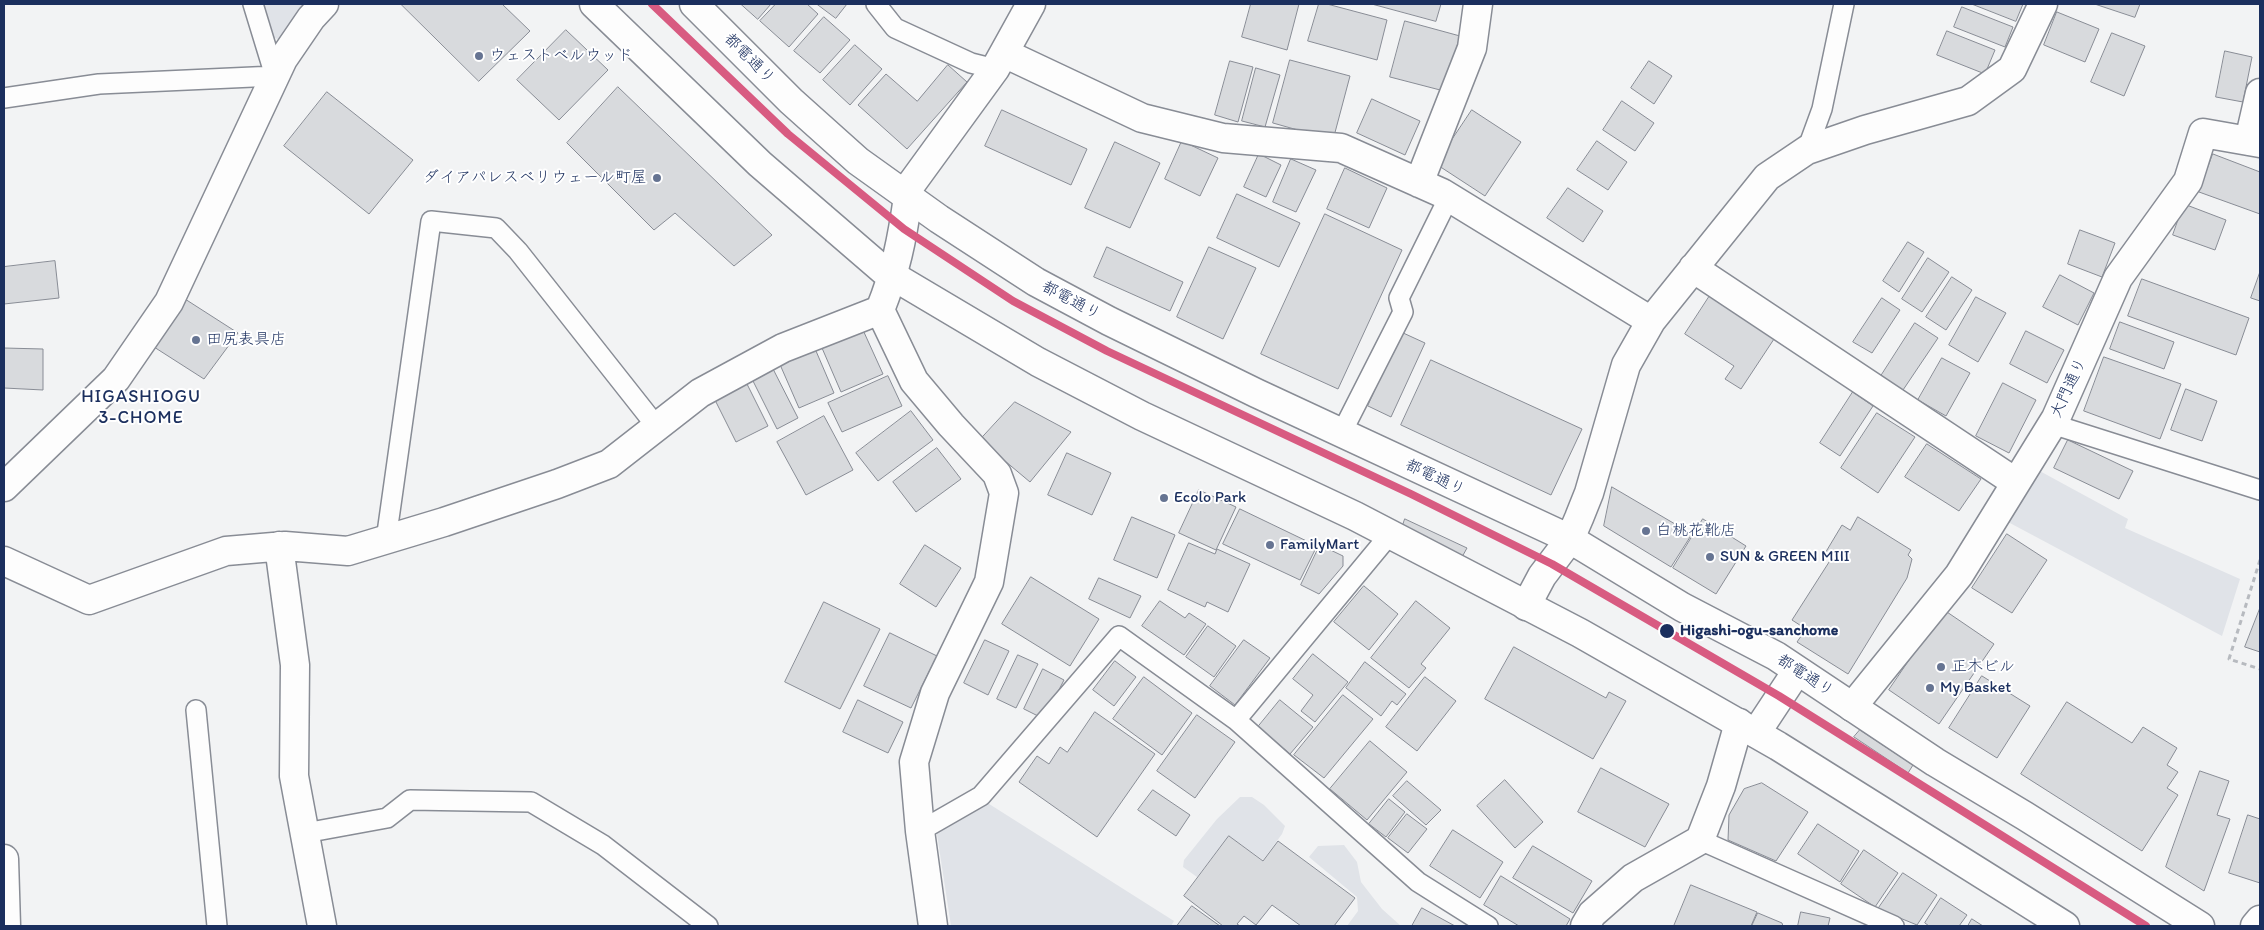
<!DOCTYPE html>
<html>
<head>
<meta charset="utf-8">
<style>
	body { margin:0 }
	#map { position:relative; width:2264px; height:930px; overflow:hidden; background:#f2f3f4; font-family:Itim,sans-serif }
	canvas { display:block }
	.frame { position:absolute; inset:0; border:5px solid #1b2f5e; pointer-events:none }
</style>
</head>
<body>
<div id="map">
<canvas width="2264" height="930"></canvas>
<div class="frame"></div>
</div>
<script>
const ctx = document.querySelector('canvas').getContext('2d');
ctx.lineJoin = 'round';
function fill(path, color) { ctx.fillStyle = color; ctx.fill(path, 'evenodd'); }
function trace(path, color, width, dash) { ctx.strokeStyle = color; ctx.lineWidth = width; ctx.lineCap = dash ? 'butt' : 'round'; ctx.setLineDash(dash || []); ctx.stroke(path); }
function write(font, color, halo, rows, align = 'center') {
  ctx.font = font + ' Itim,"Klee One",sans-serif'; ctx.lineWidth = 4; ctx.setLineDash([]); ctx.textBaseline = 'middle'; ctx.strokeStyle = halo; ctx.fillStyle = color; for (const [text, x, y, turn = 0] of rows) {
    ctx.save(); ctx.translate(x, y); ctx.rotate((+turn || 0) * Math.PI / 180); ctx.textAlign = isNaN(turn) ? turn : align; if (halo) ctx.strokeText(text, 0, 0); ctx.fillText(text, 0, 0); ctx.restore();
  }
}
fill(new Path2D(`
	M262 4H311L283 41 272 37Z
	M2036 469 2128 519 2125 528 2240 579 2222 636 2008 522Z
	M1240 797H1252L1264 805 1285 826 1282 834 1263 860 1229 836 1197 877 1183 867 1184 860 1217 819Z
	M986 802 1174 921 1171 926H951L936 828Z
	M1344 845 1357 862 1361 882 1382 909 1401 926H1347L1358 911 1357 897 1309 857 1318 846Z`), '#e0e3e8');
const building = new Path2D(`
	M401 4H502L530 31 479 81Z
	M741 4H771L758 19Z
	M776 4H807L818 14 789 47 760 21Z
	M817 4H847L836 18Z
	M1251 4H1299L1287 50 1242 37Z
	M1319 4H1327L1387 20 1377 60 1308 41Z
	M1372 4H1441L1436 21Z
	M1972 4H2023L2016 21Z
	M2095 4H2140L2135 17Z
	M1962 7 2013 27 2005 47 1954 27Z
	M2057 12 2099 29 2085 62 2044 45Z
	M824 17 850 40 820 73 794 51Z
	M1405 21 1460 36 1444 91 1390 77Z
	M566 30 608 70 559 120 517 80Z
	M1947 31 1995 50 1985 74 1937 55Z
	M2112 33 2145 46 2124 96 2091 82Z
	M855 45 882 69 850 105 823 80Z
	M2225 51 2252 57 2243 102 2216 97Z
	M1290 60 1350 76 1333 140 1273 123Z
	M1230 61 1253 67 1238 122 1215 115Z
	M1649 61 1672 76 1654 104 1631 88Z
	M948 65 967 82 907 149 858 105 886 74 917 101Z
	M1256 68 1280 75 1265 127 1242 121Z
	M618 87 772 235 734 266 675 213 654 230 567 143Z
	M327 92 413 160 369 214 284 146Z
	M1372 99 1420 121 1405 155 1357 133Z
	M1622 101 1654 123 1635 151 1603 130Z
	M1002 110 1087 149 1071 185 985 146Z
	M1472 110 1521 142 1485 196 1436 164Z
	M1182 141 1218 158 1200 196 1165 179Z
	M1597 141 1627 162 1608 190 1577 170Z
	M1115 142 1160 163 1130 228 1085 208Z
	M1259 154 1281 165 1266 197 1244 187Z
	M2213 154 2260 172V214L2199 192Z
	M1291 159 1316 170 1296 212 1273 202Z
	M1345 168 1387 188 1369 228 1327 209Z
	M1568 188 1603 211 1583 242 1547 218Z
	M1237 194 1300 223 1279 267 1217 238Z
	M2184 204 2226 220 2215 250 2173 235Z
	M1325 214 1402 250 1338 389 1261 354Z
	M2080 230 2115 243 2102 277 2068 264Z
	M1908 242 1924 252 1899 292 1883 281Z
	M1107 247 1183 282 1170 311 1094 277Z
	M1209 247 1256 268 1223 339 1177 317Z
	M1928 258 1949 272 1922 312 1902 299Z
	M55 261 59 298 4 304V267Z
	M2260 272V301L2251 298Z
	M2060 275 2094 293 2078 325 2043 307Z
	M1952 277 1972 290 1946 330 1926 317Z
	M2142 279 2249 318 2236 355 2128 316Z
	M1711 294 1776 336 1741 389 1725 379 1734 366 1685 334Z
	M1976 297 2006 313 1978 362 1949 345Z
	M1882 298 1900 310 1872 353 1853 342Z
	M185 299 238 333 204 379 154 347Z
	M2120 322 2174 342 2164 369 2110 349Z
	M1915 323 1938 338 1903 390 1881 376Z
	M863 330 883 374 841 392 822 348Z
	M2026 331 2064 350 2047 383 2010 364Z
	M1401 332 1425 343 1391 417 1368 406Z
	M813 344 834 393 799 408 778 360Z
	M4 348 43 349V390L4 388Z
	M2104 357 2181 384 2160 439 2084 411Z
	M1942 358 1970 373 1946 416 1918 400Z
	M1431 360 1582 429 1551 495 1401 425Z
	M770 363 798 418 777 429 749 373Z
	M888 376 902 406 842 432 828 403Z
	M744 378 768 426 736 442 712 394Z
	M2003 383 2036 400 2009 453 1976 436Z
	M2186 389 2217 401 2202 441 2171 430Z
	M1853 392 1873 406 1840 456 1820 443Z
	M1015 402 1071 432 1030 482 980 440Z
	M911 411 933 440 878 481 856 453Z
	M1877 413 1915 437 1878 493 1841 468Z
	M824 416 853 470 806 495 777 442Z
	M2068 440 2133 471 2119 499 2054 468Z
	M1927 444 1981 479 1959 511 1905 477Z
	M937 448 961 479 916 512 893 482Z
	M1067 453 1111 473 1092 515 1048 495Z
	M1612 487 1692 534 1671 567 1604 526Z
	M1199 490 1236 507 1216 550 1179 533Z
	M1240 509 1317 546 1300 580 1223 544Z
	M1132 517 1175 535 1157 578 1114 560Z
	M1858 517 1911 550 1908 555 1912 559 1907 578 1848 674 1797 642 1806 629 1792 620 1831 559 1824 555 1842 525 1850 530Z
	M1405 519 1467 548 1462 557 1402 528Z
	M1703 519 1746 546 1716 594 1673 568Z
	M2007 534 2047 560 2012 613 1972 588Z
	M1189 543 1215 554 1217 549 1250 564 1228 612 1207 602 1205 607 1168 590Z
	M925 545 961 568 936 607 900 584Z
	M1320 545 1343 556V566L1319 594 1301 585Z
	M1031 577 1099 619 1070 666 1002 624Z
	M1099 578 1141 596 1130 618 1089 599Z
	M1364 586 1398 614 1369 650 1334 622Z
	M1160 601 1185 618 1189 613 1206 624 1184 655 1142 626Z
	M1416 601 1450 628 1421 664 1426 668 1409 688 1371 658Z
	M824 602 880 629 840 709 785 682Z
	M2260 608V652L2245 647Z
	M1944 610 1994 644 1939 724 1889 690Z
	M1208 626 1236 646 1214 677 1186 657Z
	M890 633 937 656 911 708 864 686Z
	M985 640 1009 651 988 695 964 683Z
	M1244 640 1270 658 1235 705 1210 686Z
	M1514 647 1606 698 1609 692 1626 701 1593 759 1485 699Z
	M1313 654 1348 682 1315 722 1301 711 1313 695 1293 679Z
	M1018 655 1038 664 1016 708 997 699Z
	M1115 661 1136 677 1114 706 1093 690Z
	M1365 662 1406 694 1397 705 1392 701 1381 716 1346 688Z
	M1043 669 1064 680 1044 719 1024 709Z
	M1982 676 2030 706 1997 758 1949 728Z
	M1144 677 1192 713 1162 755 1113 719Z
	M1425 677 1456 701 1417 751 1386 727Z
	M1343 695 1373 719 1324 778 1294 755Z
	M858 700 903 722 888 753 843 732Z
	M1280 700 1313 727 1290 754 1258 727Z
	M2067 702 2132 743 2143 727 2177 748 2167 765 2178 772 2167 788 2178 795 2142 851 2021 774Z
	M1095 712 1155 754 1097 837 1019 782 1037 756 1049 764 1060 747 1067 752Z
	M1197 715 1235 742 1195 798 1157 771Z
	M1860 730 1913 765 1908 773 1854 737Z
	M1370 741 1407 772 1367 820 1330 789Z
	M1601 768 1669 804 1645 847 1578 812Z
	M2200 771 2229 781 2217 815 2230 819 2204 891 2166 867Z
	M1505 780 1543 822 1515 848 1477 806Z
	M1407 781 1441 810 1426 825 1393 796Z
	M1762 783 1808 812 1776 861 1728 840 1729 815 1744 789Z
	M1153 790 1190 815 1176 836 1138 810Z
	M1389 799 1405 812 1386 837 1369 824Z
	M1407 814 1427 829 1408 853 1388 838Z
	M2248 815 2260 819V883L2229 873Z
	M1818 824 1859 851 1840 882 1798 854Z
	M1453 830 1503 862 1480 898 1430 866Z
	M1229 836 1263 861 1278 841 1355 898 1334 926H1301L1272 905 1256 925 1244 916 1237 924 1240 926H1223L1184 896Z
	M1533 846 1592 881 1573 913 1513 878Z
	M1864 850 1898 873 1875 907 1841 884Z
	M1903 873 1937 895 1917 925 1878 909Z
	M1501 876 1570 919 1566 926H1519L1484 905Z
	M1691 885 1757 912 1751 926H1674Z
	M1941 898 1967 915 1959 926H1929L1925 923Z
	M1192 906 1220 926H1177Z
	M1422 908 1455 926H1412Z
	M1801 912 1830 918 1828 926H1798Z
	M1758 913 1782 923 1783 926H1752Z
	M1972 919 1983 926H1968Z`);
fill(building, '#d8dadd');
trace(building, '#888c95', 1);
const lane = new Path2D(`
	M876 4 895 28 971 63 995 69
	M4 98 99 84 275 76 253 4
	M1807 150 1822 109 1844 4
	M2052 424 2260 490
	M1341 434 1403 312 1399 298 1449 197
	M386 540 431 221 496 228 518 251 657 427
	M196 710 217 926
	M1236 720 1391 533
	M920 831 981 796 1119 636 1236 720 1418 882 1488 926
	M305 833 387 818 410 800 531 802 603 845 708 926
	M1700 840 1894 926`);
const street = new Path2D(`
	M1004 53 1142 118 1223 138 1341 148 1442 193 1651 321
	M2249 141 2260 93
	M1419 183 1472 48 1478 4
	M904 194 995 69 1031 4
	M908 197C902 240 896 270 880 310L914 381 951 425 997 474 1004 493 989 582 935 693 914 762 920 831 933 926
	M1693 268 2015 482
	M4 487 116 379 169 302 283 59 311 18 324 4
	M279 546 295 665 294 776 322 926
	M4 561 89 600 226 551 285 546 348 551 444 522 557 484 609 464 700 393 783 348 880 310
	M1526 606 1542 576 1570 539 1579 518 1589 493 1626 365 1651 321 1767 177 1807 150 1865 130 1968 101 2012 69 2043 4
	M1852 707 1959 575 2056 418 2118 278 2188 181 2203 133 2260 143
	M1756 733 1797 671
	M4 859 6 926
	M1585 926 1592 914 1633 878 1700 840 1721 786 1739 723
	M2255 926 2260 920`);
const primary = new Path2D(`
	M594 4 760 164 883 270 1038 362 1142 416 1355 516 1580 633 1778 746 2065 926
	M694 4 791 101 858 161 939 219 1036 282 1109 321 1256 393 1570 539 1682 607 1776 656 1935 762 2025 816 2200 926`);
trace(lane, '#888c95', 22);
trace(street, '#888c95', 31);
trace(primary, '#888c95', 31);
trace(new Path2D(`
	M2260 560 2229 659 2260 669`), '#b7babf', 3, [5, 4]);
trace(lane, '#fdfdfd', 19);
trace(street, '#fdfdfd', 28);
trace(primary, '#fdfdfd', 28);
trace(new Path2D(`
	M652 4 788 134 904 229 1013 301 1107 351 1411 494 1552 564 1779 696 2146 926`), '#d85b81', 8);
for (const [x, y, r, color] of [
	[479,56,5,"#667492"],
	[657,178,5,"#667492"],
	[196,340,5,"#667492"],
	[1164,498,5,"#667492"],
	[1646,531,5,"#667492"],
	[1270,545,5,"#667492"],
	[1710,557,5,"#667492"],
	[1667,631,8,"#1b2f5e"],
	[1941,667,5,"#667492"],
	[1930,688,5,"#667492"]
]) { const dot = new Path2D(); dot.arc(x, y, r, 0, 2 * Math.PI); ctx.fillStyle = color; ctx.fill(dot); trace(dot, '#fff', 2); }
write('16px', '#1b2f5e', '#fff', [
	["ウェストベルウッド",489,56],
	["ダイアパレスベリウェール町屋",647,178,"right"],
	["田尻表具店",206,340],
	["Ecolo Park",1174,498],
	["白桃花靴店",1656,531],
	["FamilyMart",1280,545],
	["SUN & GREEN MIII",1720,557],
	["正木ビル",1951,667],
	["My Basket",1940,688]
], 'left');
write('16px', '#1b2f5e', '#fff', [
	["都電通り",749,59,45],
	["都電通り",1071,301,28],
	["大門通り",2069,388,-65],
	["都電通り",1435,478,25],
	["都電通り",1805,676,33]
]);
write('bold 16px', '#1b2f5e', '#fff', [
	["Higashi-ogu-sanchome",1680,631]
], 'left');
ctx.letterSpacing = '1px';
write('18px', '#1b2f5e', '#fff', [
	["HIGASHIOGU",141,397],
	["3-CHOME",141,418]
]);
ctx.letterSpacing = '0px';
</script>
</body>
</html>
